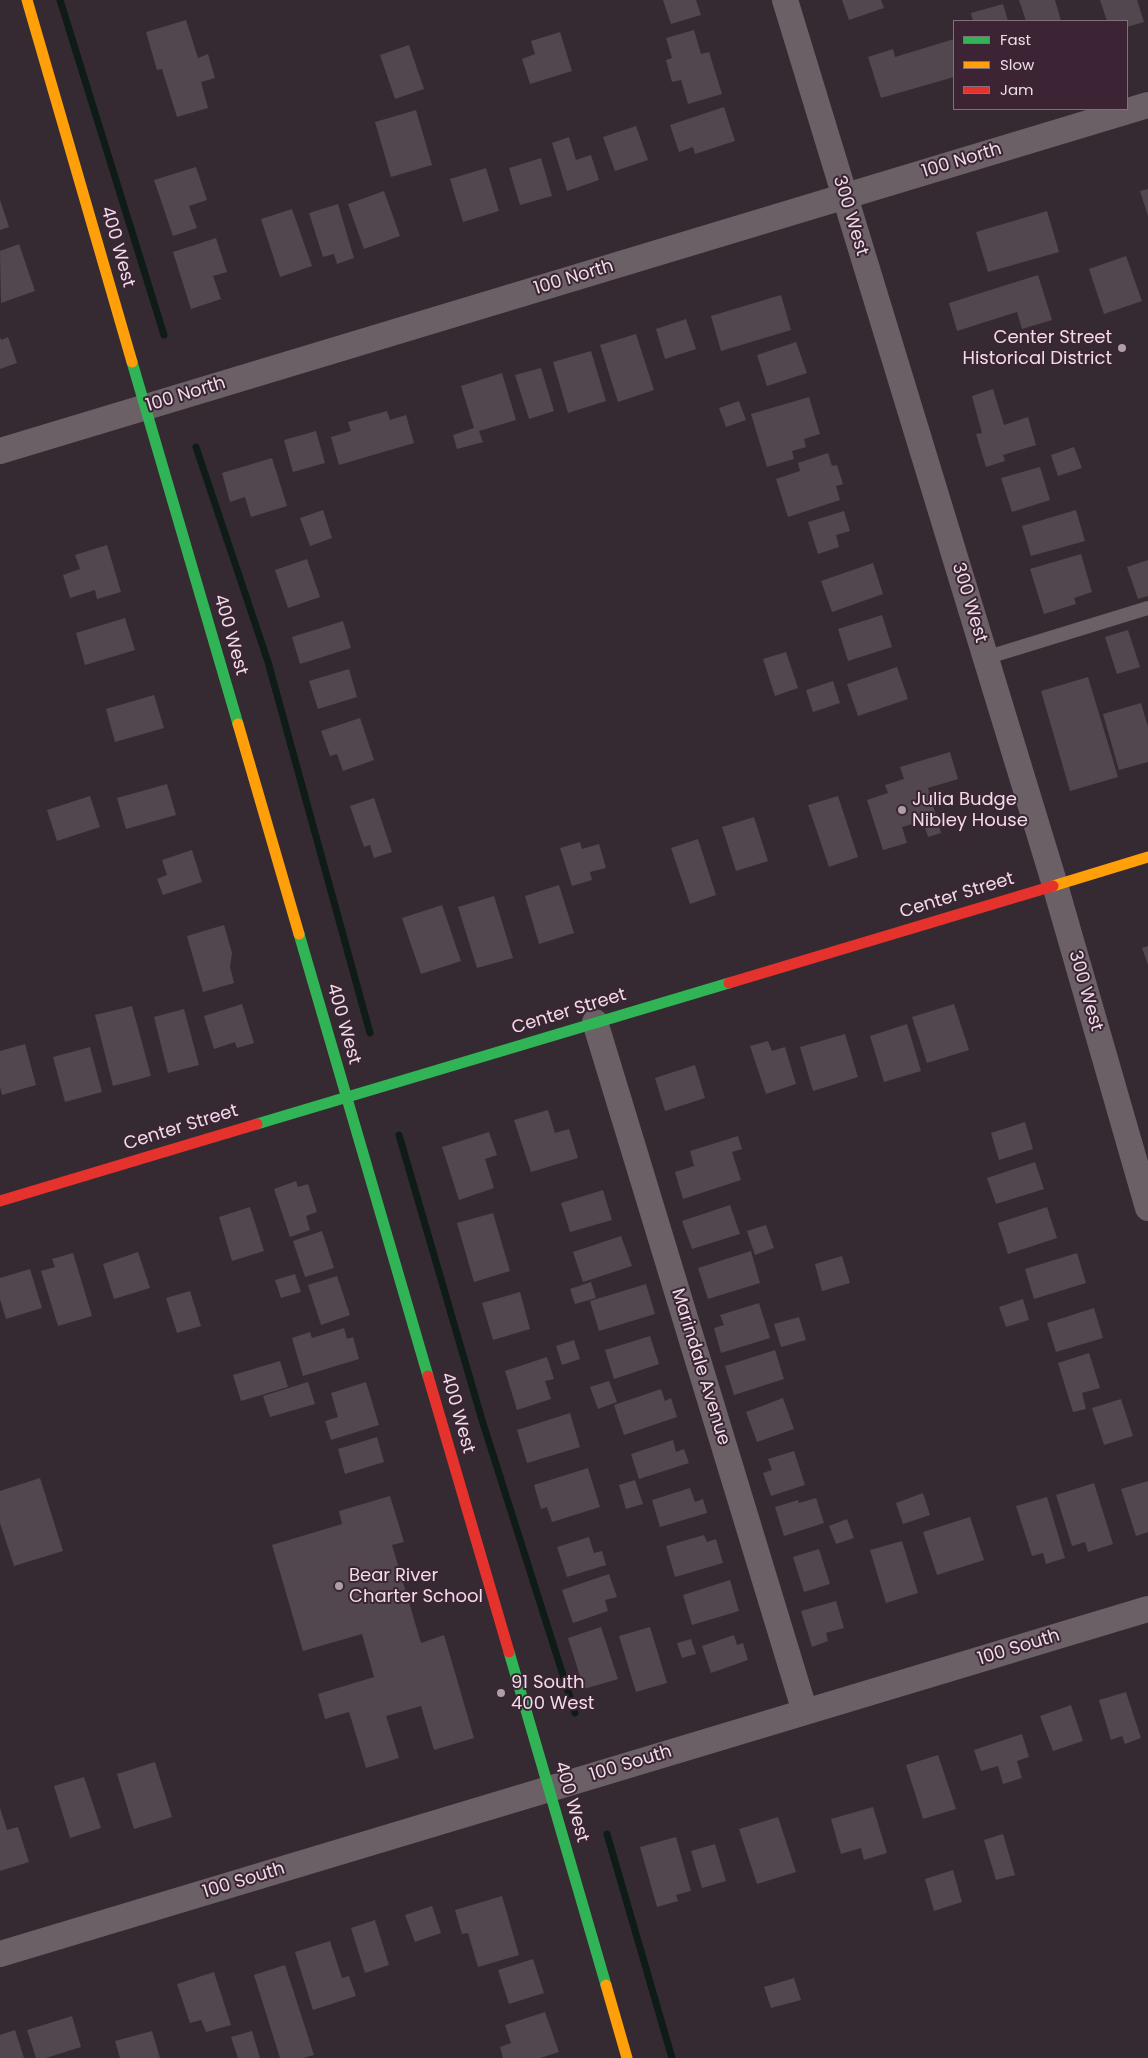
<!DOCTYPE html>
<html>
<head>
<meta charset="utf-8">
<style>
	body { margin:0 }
	#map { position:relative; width:1148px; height:2058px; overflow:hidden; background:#362a32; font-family:Poppins,sans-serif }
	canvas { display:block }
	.legend { position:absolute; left:953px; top:20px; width:175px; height:90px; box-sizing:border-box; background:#3c2434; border:1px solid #836e7c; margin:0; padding:6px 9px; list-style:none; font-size:15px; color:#eddde7 }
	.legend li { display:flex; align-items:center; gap:10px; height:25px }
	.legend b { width:25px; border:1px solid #836e7c }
</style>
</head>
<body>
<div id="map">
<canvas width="1148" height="2058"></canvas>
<ul class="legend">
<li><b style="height:6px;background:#30b455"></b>Fast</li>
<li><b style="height:6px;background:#ff9f0a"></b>Slow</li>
<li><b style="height:6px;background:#e5322d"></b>Jam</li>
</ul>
</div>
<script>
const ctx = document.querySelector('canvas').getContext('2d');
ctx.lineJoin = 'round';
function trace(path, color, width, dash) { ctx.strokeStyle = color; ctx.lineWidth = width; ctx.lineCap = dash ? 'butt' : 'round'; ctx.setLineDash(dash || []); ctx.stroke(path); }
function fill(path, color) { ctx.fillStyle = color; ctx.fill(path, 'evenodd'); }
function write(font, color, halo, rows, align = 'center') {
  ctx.font = font + ' Poppins,sans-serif'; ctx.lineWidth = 4; ctx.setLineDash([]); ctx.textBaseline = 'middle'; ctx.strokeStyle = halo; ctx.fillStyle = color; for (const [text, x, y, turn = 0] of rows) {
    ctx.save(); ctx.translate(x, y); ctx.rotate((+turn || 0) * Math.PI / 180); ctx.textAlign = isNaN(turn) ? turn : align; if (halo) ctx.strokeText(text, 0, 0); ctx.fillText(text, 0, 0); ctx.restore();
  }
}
trace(new Path2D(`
	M60 0 164 335
	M196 447 268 662 370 1033
	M399 1135 482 1420 575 1713
	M607 1834 672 2058`), '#0e1b16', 7);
fill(new Path2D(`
	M663 0H696L701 15 671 24Z
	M842 0H881L884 8 849 20Z
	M1019 0H1055L1061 21H1026Z
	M1100 0H1137L1144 22 1127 27V21H1107Z
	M1003 4 1008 21H973L971 13Z
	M186 20 198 58 208 54 215 78 201 82 208 108 177 117 162 69 157 70 146 32Z
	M694 30 701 54 709 52 722 94 688 104 681 80 672 82 666 60 672 58 666 38Z
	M560 32 572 71 530 84 522 59 535 54 531 41Z
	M954 39V77L881 98 868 57 893 49 895 57Z
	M409 45 424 89 395 99 380 55Z
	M724 107 735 141 695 154 693 147 679 152 670 125Z
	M416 110 432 165 391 177 375 122Z
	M636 126 648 160 615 171 603 137Z
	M569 137 576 160 591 155 599 180 567 191 552 143Z
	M541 158 552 196 520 205 509 168Z
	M196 167 207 200 189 206 197 228 173 236 154 180Z
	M486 168 499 211 463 222 450 179Z
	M1148 189V216L1140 191Z
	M384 191 400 236 364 249 348 204Z
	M0 200 9 227 0 230Z
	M338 204 354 258 337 264 334 254 323 257 309 213Z
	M292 209 312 266 280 277 261 219Z
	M1047 211 1059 252 988 272 976 232Z
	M216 238 227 272 213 276 221 299 191 309 173 252Z
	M19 244 35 291 1 303 0 251Z
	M1126 256 1142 301 1104 314 1089 269Z
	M1038 275 1052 320 1022 329 1017 312 957 331 949 303Z
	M781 295 791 330 721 351 711 316Z
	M686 319 696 349 665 359 656 329Z
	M636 334 654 390 618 402 600 345Z
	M0 337 1 340 8 337 17 363 0 369Z
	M796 342 807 373 767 386 757 355Z
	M591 351 606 401 568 413 553 362Z
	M541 368 554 411 529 419 515 375Z
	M502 373 516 420 479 431 483 442 457 449 453 435 474 428 461 386Z
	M993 389 1004 425 1028 417 1036 445 1003 455 1005 461 986 467 976 434 982 433 972 396Z
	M809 397 820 434 804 439 806 447 792 451 794 459 767 467 751 414Z
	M739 401 746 420 726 427 719 408Z
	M387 411 390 420 406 415 414 443 339 465 331 437 351 431 348 422Z
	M316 431 325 463 293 472 284 440Z
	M1074 447 1082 468 1058 476 1051 455Z
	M828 453 832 466 837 465 843 484 836 486 840 500 788 517 776 479 800 471 798 463Z
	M272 458 287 506 251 517 245 497 230 502 222 473Z
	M1040 467 1050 500 1012 512 1001 478Z
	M323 510 332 538 310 546 300 518Z
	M1076 510 1085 541 1031 556 1022 526Z
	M844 511 850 531 836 535 839 547 818 554 808 522Z
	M107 545 121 592 97 599 95 590 70 598 63 575 80 569 75 555Z
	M1081 554 1092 592 1074 598 1076 604 1044 614 1030 569Z
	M307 559 320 597 288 608 275 570Z
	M1148 560V596L1138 599 1127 567Z
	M873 563 883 594 832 612 821 581Z
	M882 615 892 647 848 661 838 629Z
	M125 618 135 650 85 665 76 633Z
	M343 621 351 648 300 664 292 637Z
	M1128 630 1140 667 1117 674 1105 637Z
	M786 652 798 688 775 696 763 659Z
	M897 667 908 699 858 716 847 684Z
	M349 669 357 697 318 709 309 681Z
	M1088 677 1118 777 1070 791 1041 691Z
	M833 681 840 703 813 712 806 690Z
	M154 695 164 728 115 742 106 709Z
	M1141 703 1148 727V762L1119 770 1103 714Z
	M360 718 374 760 343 771 337 754 330 756 321 731Z
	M950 752 958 779 928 788 941 833 928 837 923 821 902 827 907 843 883 850 867 800 888 793 885 785 904 779 900 767Z
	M167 784 176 815 126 829 117 798Z
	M90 796 100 827 57 841 47 810Z
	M838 796 858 857 829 867 808 805Z
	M374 798 392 852 374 858 370 845 364 847 350 806Z
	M754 817 768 861 736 871 722 827Z
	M698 839 716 895 690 904 671 848Z
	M580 842 582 849 599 844 606 868 590 872 592 880 572 886 560 848Z
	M192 850 202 882 163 895 157 879 167 875 162 860Z
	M559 885 574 933 539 944 525 896Z
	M494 896 513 958 477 968 458 907Z
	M442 905 461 961 421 974 402 918Z
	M224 925 232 953 230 967 234 983 203 992 187 936Z
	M1148 946V965L1142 948Z
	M242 1004 254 1043 237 1048 235 1042 214 1049 204 1016Z
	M954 1004 969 1050 927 1063 912 1017Z
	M132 1006 151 1076 113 1086 95 1015Z
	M184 1009 199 1065 168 1073 154 1017Z
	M907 1024 921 1071 884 1082 870 1036Z
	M845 1034 858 1077 813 1091 800 1047Z
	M768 1041 772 1051 785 1047 796 1084 766 1094 750 1046Z
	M25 1044 36 1085 2 1095 0 1087V1051Z
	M90 1047 102 1092 65 1102 53 1057Z
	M695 1065 705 1098 665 1111 655 1078Z
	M548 1110 555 1133 569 1129 578 1158 531 1172 514 1120Z
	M1025 1122 1033 1149 999 1160 991 1133Z
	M489 1132 497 1155 485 1159 494 1188 459 1200 442 1147Z
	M738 1136 742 1149 732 1152 741 1180 683 1199 675 1172 694 1166 690 1151Z
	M1035 1162 1044 1189 996 1204 987 1178Z
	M296 1181 298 1187 308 1184 317 1212 306 1216 310 1230 290 1237 274 1189Z
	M603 1190 612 1220 570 1232 561 1203Z
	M730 1205 740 1234 692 1249 682 1221Z
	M250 1207 264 1251 232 1261 219 1217Z
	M1047 1207 1057 1238 1008 1254 998 1223Z
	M493 1213 510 1271 474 1282 457 1223Z
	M766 1225 774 1248 755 1255 747 1231Z
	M322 1231 334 1268 305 1277 293 1241Z
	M621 1236 632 1266 583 1282 573 1252Z
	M751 1251 760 1283 708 1299 698 1268Z
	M138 1252 150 1288 114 1299 103 1264Z
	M73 1253 92 1316 58 1326 41 1271 55 1267 52 1259Z
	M1077 1253 1086 1283 1034 1299 1025 1269Z
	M842 1256 850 1283 822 1291 815 1264Z
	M30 1269 42 1308 6 1319 0 1299V1278Z
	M295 1274 301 1292 281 1298 275 1280Z
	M337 1276 350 1315 321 1325 308 1285Z
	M591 1282 596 1298 575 1304 570 1289Z
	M646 1284 655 1314 599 1331 590 1301Z
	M190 1291 201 1326 177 1333 166 1298Z
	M520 1292 530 1329 493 1340 482 1303Z
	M1023 1299 1029 1320 1006 1327 999 1307Z
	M759 1303 770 1338 721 1353 714 1328 724 1325 720 1315Z
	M1094 1308 1103 1338 1056 1352 1047 1323Z
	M799 1317 806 1340 781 1347 774 1324Z
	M344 1328 347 1339 353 1337 359 1359 303 1376 292 1338 310 1332 312 1338Z
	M650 1336 659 1364 614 1379 605 1350Z
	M574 1340 580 1359 562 1365 556 1346Z
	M775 1350 784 1379 734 1395 725 1366Z
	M1089 1353 1100 1388 1082 1393 1086 1409 1073 1412 1058 1363Z
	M547 1357 554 1379 545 1381 551 1399 517 1410 505 1371Z
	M280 1361 288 1387 241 1401 233 1375Z
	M609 1381 617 1402 598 1409 590 1387Z
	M308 1382 315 1404 270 1417 263 1396Z
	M366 1382 379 1425 331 1440 325 1421 338 1417 331 1393Z
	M661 1389 665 1401 671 1398 677 1417 624 1435 614 1405Z
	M783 1398 794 1429 757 1442 746 1412Z
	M1121 1399 1133 1436 1104 1445 1092 1408Z
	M570 1413 580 1447 527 1463 517 1430Z
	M377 1437 384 1462 345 1474 338 1449Z
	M673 1440 676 1452 684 1449 689 1463 639 1479 631 1454Z
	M794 1451 805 1485 771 1496 763 1473 772 1470 768 1459Z
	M588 1468 600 1507 552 1522 547 1507 541 1509 534 1485Z
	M40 1478 63 1551 14 1566 0 1523V1491Z
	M635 1480 643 1504 626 1509 619 1485Z
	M1148 1481V1532L1136 1536 1121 1489Z
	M1094 1483 1113 1544 1088 1552 1085 1542 1072 1546 1056 1495Z
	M690 1488 695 1502 703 1499 707 1513 660 1527 652 1500Z
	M923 1493 930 1515 903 1524 896 1503Z
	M390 1496 404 1542 392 1545 421 1643 444 1635 474 1738 434 1750 421 1706 386 1716 399 1758 366 1768 349 1712 325 1719 318 1694 374 1677 362 1634 303 1651 272 1545 342 1524 339 1511Z
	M1047 1497 1065 1558 1046 1564 1043 1553 1032 1556 1016 1506Z
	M816 1498 824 1523 784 1536 775 1507 798 1500 799 1503Z
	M970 1517 984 1560 937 1575 923 1532Z
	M847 1519 854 1538 836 1544 829 1526Z
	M704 1535 707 1542 716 1539 723 1563 675 1577 666 1546Z
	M589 1537 594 1553 602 1551 606 1565 567 1577 557 1547Z
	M902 1541 918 1593 886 1603 870 1550Z
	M819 1549 830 1584 804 1592 793 1557Z
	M609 1574 617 1597 605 1600 608 1611 573 1623 562 1590Z
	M730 1580 739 1611 692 1625 683 1595Z
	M836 1601 844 1628 826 1633 828 1641 812 1647 801 1611Z
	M601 1627 618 1679 584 1689 568 1638Z
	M650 1627 667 1683 636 1692 619 1636Z
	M734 1635 737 1645 743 1643 748 1660 711 1673 702 1646Z
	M691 1639 696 1654 682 1658 677 1643Z
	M1126 1692 1141 1738 1125 1744 1122 1736 1111 1740 1099 1700Z
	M1071 1705 1083 1741 1053 1751 1040 1716Z
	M1022 1734 1029 1757 1017 1761 1022 1778 1003 1784 998 1766 981 1771 974 1750Z
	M938 1755 956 1809 923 1819 906 1765Z
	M155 1762 172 1817 134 1829 117 1774Z
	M84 1777 101 1828 70 1838 54 1786Z
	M873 1807 887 1853 864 1860 861 1848 841 1854 831 1819Z
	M0 1808 7 1830 18 1827 29 1862 0 1871Z
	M778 1817 796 1872 757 1884 739 1829Z
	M1003 1834 1015 1875 996 1880 984 1840Z
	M676 1837 691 1891 676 1895 678 1901 657 1907 640 1847Z
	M715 1844 726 1881 702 1888 691 1851Z
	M953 1870 962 1902 934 1911 925 1879Z
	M502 1896 519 1955 478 1967 468 1933 462 1934 455 1910Z
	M432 1906 441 1933 415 1942 405 1915Z
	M375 1920 389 1965 365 1973 351 1928Z
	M330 1941 342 1978 349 1976 356 1996 313 2010 295 1952Z
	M533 1959 544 1993 509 2004 498 1970Z
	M285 1965 314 2055 303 2058H280L254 1975Z
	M214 1972 231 2025 206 2032 201 2020 190 2023 177 1984Z
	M794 1978 801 2000 771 2008 764 1987Z
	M545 2012 559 2052 540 2058H503L500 2047 511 2043 505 2025Z
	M72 2016 81 2047 46 2058H36L27 2030Z
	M15 2030 24 2058H0V2035Z
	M152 2031 160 2058H120L115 2041Z
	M252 2031 260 2058H238L231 2037Z`), '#52474e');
trace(new Path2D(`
	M985 658 1148 608`), '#6a6066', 14);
trace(new Path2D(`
	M785 0 1055 885 1148 1208
	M0 451 1148 105
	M595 1022 805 1712
	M0 1954 1148 1609`), '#6a6066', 26);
trace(new Path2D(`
	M132 362 238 724
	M299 934 428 1376
	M257 1124 729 983
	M509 1652 606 1985`), '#30b455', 11);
trace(new Path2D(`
	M27 0 132 362
	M238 724 299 934
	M1053 886 1148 857
	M606 1985 627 2058`), '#ff9f0a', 11);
trace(new Path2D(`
	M729 983 1053 886
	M0 1201 257 1124
	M428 1376 509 1652`), '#e5322d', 11);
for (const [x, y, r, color] of [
	[1122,348,5,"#ad9ea8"],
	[902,810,5,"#ad9ea8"],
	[339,1586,5,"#ad9ea8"],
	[501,1693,5,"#ad9ea8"]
]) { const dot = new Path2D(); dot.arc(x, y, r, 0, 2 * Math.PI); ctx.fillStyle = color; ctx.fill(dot); trace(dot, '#3c2434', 2); }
write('18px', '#eddde7', '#3c2434', [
	["100 North",962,161,-17],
	["300 West",850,216,73],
	["400 West",117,247,74],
	["100 North",574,278,-17],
	["100 North",186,395,-17],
	["300 West",969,603,73],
	["400 West",230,635,74],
	["Center Street",957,896,-17],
	["300 West",1085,991,74],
	["Center Street",569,1012,-17],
	["400 West",343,1024,74],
	["Center Street",181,1128,-17],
	["Marindale Avenue",700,1367,73],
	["400 West",457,1413,74],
	["100 South",1019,1648,-17],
	["100 South",631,1764,-17],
	["400 West",571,1802,74],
	["100 South",244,1881,-17]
]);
write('18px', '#eddde7', '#3c2434', [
	["Center Street",1112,338,"right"],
	["Historical District",1112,359,"right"],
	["Julia Budge",912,800],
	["Nibley House",912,821],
	["Bear River",349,1576],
	["Charter School",349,1597],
	["91 South",511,1683],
	["400 West",511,1704]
], 'left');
</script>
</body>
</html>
